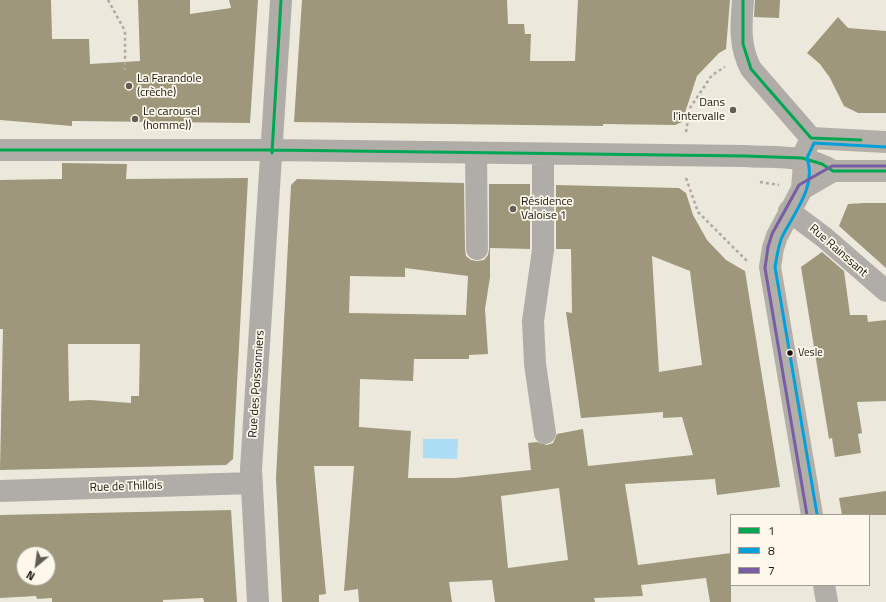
<!DOCTYPE html>
<html>
<head>
<meta charset="utf-8">
<style>
	body { margin:0 }
	#map { position:relative; width:886px; height:602px; overflow:hidden; background:#ece8dc; font-family:"Titillium Web",sans-serif }
	canvas { display:block }
	.legend { position:absolute; left:730px; top:514px; width:140px; height:72px; box-sizing:border-box; background:#fdf8eb; border:1px solid #a19d92; margin:0; padding:5px 7px; list-style:none; font-size:12px; color:#17140d }
	.legend li { display:flex; align-items:center; gap:8px; height:20px }
	.legend b { width:20px; border:1px solid #a19d92 }
	.north { position:absolute; left:16px; top:546px; width:40px; height:40px; box-sizing:border-box; background:#fdf8eb; border:1px solid #a19d92; border-radius:50%; rotate:209deg; font-size:11px; font-weight:700; line-height:16px; text-align:center; color:#17140d }
	.north::after { content:''; display:block; margin:auto; width:14px; height:18px; background:#625e55; clip-path:polygon(50% 0,100% 100%,50% 72%,0 100%) }
</style>
</head>
<body>
<div id="map">
<canvas width="886" height="602"></canvas>
<ul class="legend">
<li><b style="height:5px;background:#00a753"></b>1</li>
<li><b style="height:5px;background:#00a1db"></b>8</li>
<li><b style="height:5px;background:#785da5"></b>7</li>
</ul>
<div class="north">N</div>
</div>
<script>
const ctx = document.querySelector('canvas').getContext('2d');
ctx.lineJoin = 'round';
function fill(path, color) { ctx.fillStyle = color; ctx.fill(path, 'evenodd'); }
function trace(path, color, width, dash) { ctx.strokeStyle = color; ctx.lineWidth = width; ctx.lineCap = dash ? 'butt' : 'round'; ctx.setLineDash(dash || []); ctx.stroke(path); }
function write(font, color, halo, rows, align = 'center') {
  ctx.font = font + ' "Titillium Web",sans-serif'; ctx.lineWidth = 3.5; ctx.setLineDash([]); ctx.textBaseline = 'middle'; ctx.strokeStyle = halo; ctx.fillStyle = color; for (const [text, x, y, turn = 0] of rows) {
    ctx.save(); ctx.translate(x, y); ctx.rotate((+turn || 0) * Math.PI / 180); ctx.textAlign = isNaN(turn) ? turn : align; if (halo) ctx.strokeText(text, 0, 0); ctx.fillText(text, 0, 0); ctx.restore();
  }
}
fill(new Path2D(`
	M423 439H458L457 459 423 458Z`), '#abddf4');
fill(new Path2D(`
	M0 0H51L52 39H89L90 64 140 61 138 0H190V14L231 8 229 0H258L250 123 72 121V126L0 120Z
	M302 0H507L508 24H524L525 34H531L530 61H575L578 0H730L726 49 719 53 697 76 682 122 675 125 603 124V126L294 122Z
	M755 0H780L779 18 754 17Z
	M838 17 848 28 886 31V113H858L844 106 830 78 820 64 807 53Z
	M62 163 127 164 126 179 248 178 233 459 226 465 0 470 3 329H0V180L62 179ZM68 344H140L139 396H131V403L90 400 69 401Z
	M297 179 464 183 465 250 466 256 471 260 477 261 484 260 488 255 489 249V184H530V249L490 248V277L485 309 488 354 469 355V359H414L413 381 360 379 359 427 411 431 408 478H456L531 470 528 443 537 442 547 445 553 443 557 434 583 429 588 466 693 455 682 417 663 418V412L581 418 566 312 572 313 571 249H556V185L679 188 686 193 693 215 707 240 726 260 745 271 780 487 717 495 715 479 625 484 638 565 731 553V602H710L706 578 641 585 643 596 594 598 595 602H495L492 580 449 582 452 602H359L358 589 344 591 354 466H314L326 594 319 595V602H282L276 478 291 185ZM652 256 690 271 702 365 659 372ZM405 268 468 276 466 315 349 313 350 276 405 277ZM559 488 568 560 508 568 501 496Z
	M865 203H886V268L839 226 848 204Z
	M822 252 844 271 850 315H867L868 322 886 320V401L857 402 862 433 858 434 861 453 835 457 832 438 829 439 801 267Z
	M886 491V515H842L839 498Z
	M231 510 237 602H204L203 598 163 600V602H52V598L37 599 36 596 0 598V515ZM24 554H48V578H24Z`), '#9e977c');
trace(new Path2D(`
	M108 0 125 31V70
	M686 132 690 108 712 75 725 67
	M686 178 698 212 748 262
	M760 182 779 185`), '#acaaa5', 2.5, [3, 3]);
trace(new Path2D(`
	M743 0C741 24 739 47 751 69L811 138
	M0 150H272L745 156C774 158 807 154 833 171
	M476 153 477 249
	M543 154V250L533 321 535 364 545 433
	M789 211 825 238 886 291
	M0 491 252 483
	M258 602 251 469 281 0`), '#b0aca8', 22);
trace(new Path2D(`
	M802 189 833 171H886
	M812 515 770 267 773 248 777 236 802 189 804 164 802 158 811 138 886 142
	M824 585 827 602`), '#b2aea8', 22);
trace(new Path2D(`
	M339 148 422 159`), '#b0aca6', 1);
trace(new Path2D(`
	M743 0V44L751 69 811 138 861 140
	M0 150H272L745 156 802 158 822 164 833 171H886
	M272 153 281 0`), '#00a753', 3);
trace(new Path2D(`
	M817 514 775 267C777 257 778 246 782 237 794 213 817 186 807 158L814 143 886 147`), '#00a1db', 3);
trace(new Path2D(`
	M807 515 765 268 768 247 772 234 799 185 832 166H886`), '#785da5', 3);
for (const [x, y, r, color] of [
	[129,86,4,"#625e55"],
	[733,110,4,"#625e55"],
	[135,119,4,"#625e55"],
	[513,209,4,"#625e55"],
	[790,353,3.5,"#17140d"]
]) { const dot = new Path2D(); dot.arc(x, y, r, 0, 2 * Math.PI); ctx.fillStyle = color; ctx.fill(dot); trace(dot, '#fdf8eb', 1.5); }
write('11px', '#17140d', '#fdf8eb', [
	["Vesle",798,353]
], 'left');
write('12px', '#17140d', '#fdf8eb', [
	["La Farandole",137,79],
	["(crèche)",137,93],
	["Dans",725,103,"right"],
	["l'intervalle",725,117,"right"],
	["Le carousel",143,112],
	["(homme))",143,126],
	["Résidence",521,202],
	["Valoise 1",521,216]
], 'left');
write('12px', '#17140d', '#fdf8eb', [
	["Rue Rainssant",838,251,41],
	["Rue des Poissonniers",257,384,-86],
	["Rue de Thillois",126,487,-2]
]);
</script>
</body>
</html>
